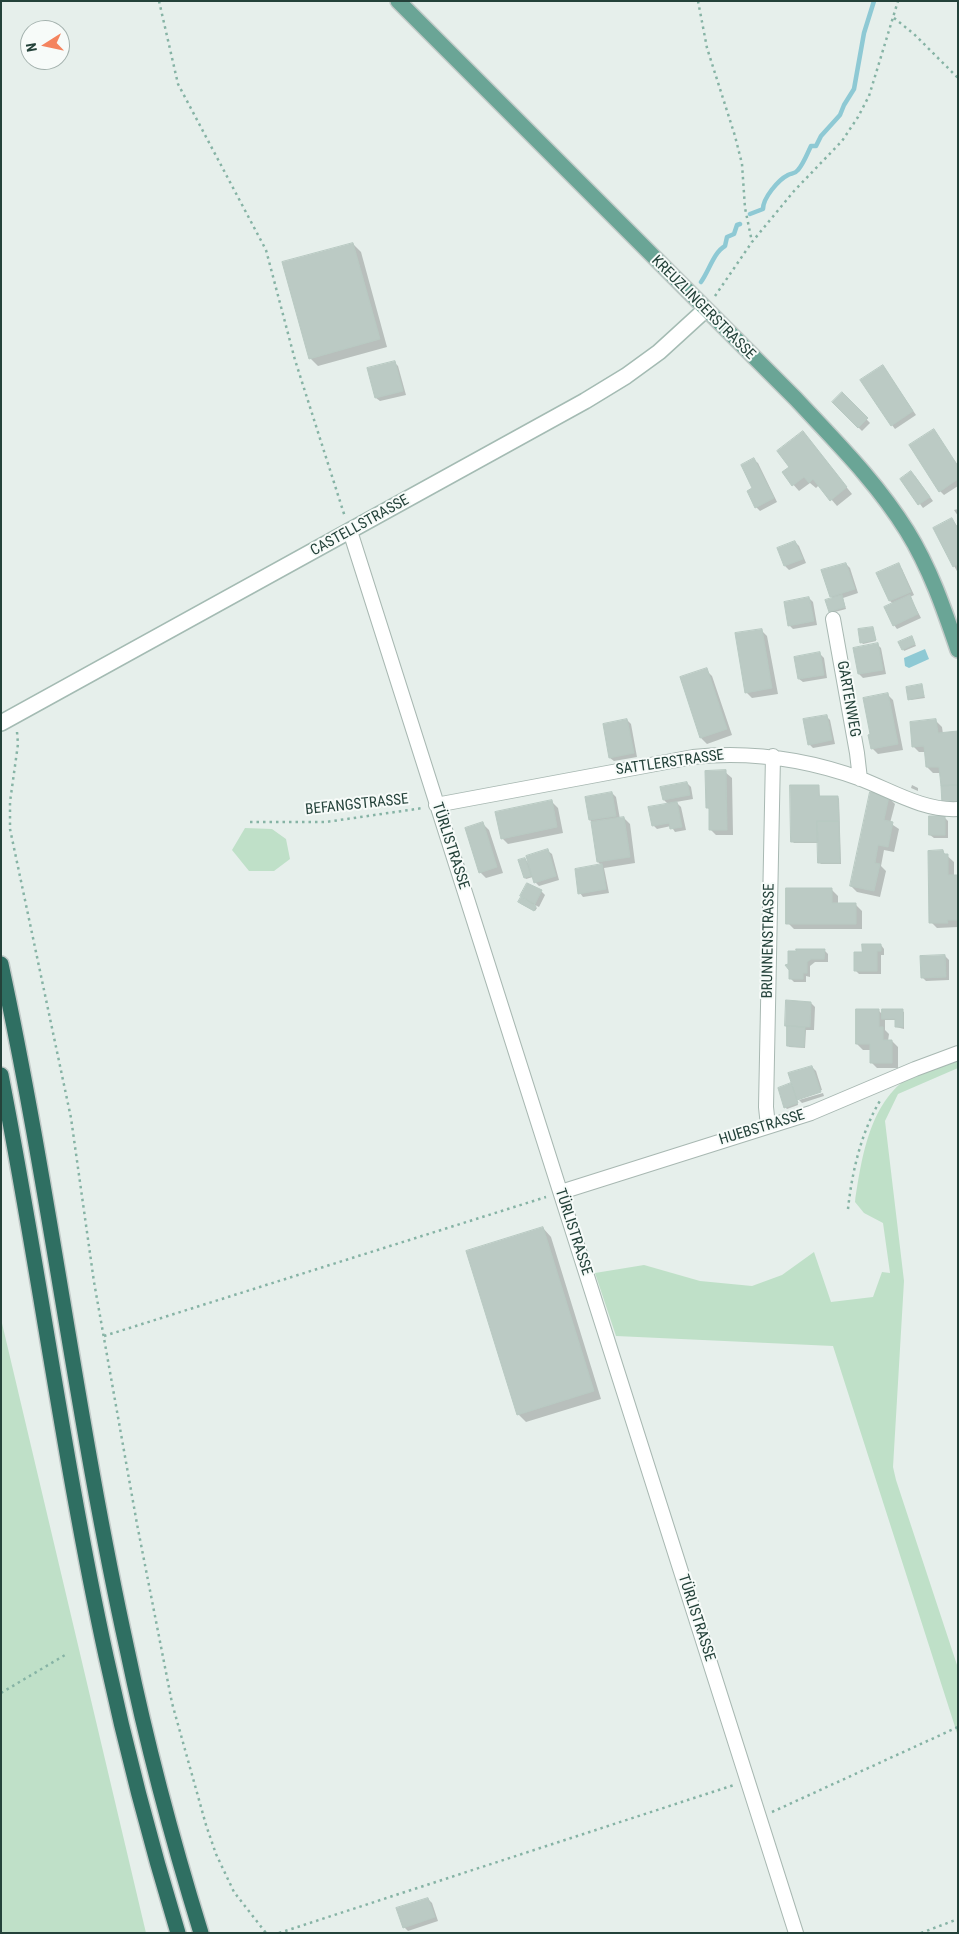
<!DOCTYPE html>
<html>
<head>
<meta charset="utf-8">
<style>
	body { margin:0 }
	#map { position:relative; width:959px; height:1934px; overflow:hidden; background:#e6efeb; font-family:"Roboto Condensed",sans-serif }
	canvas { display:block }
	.frame { position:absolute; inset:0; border:2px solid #24423a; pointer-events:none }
	.north { position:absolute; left:20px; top:20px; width:50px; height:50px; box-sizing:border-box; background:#f7fbf9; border:1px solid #a3b1ad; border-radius:50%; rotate:260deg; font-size:14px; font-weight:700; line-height:20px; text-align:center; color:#24423a }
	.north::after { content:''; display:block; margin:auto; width:18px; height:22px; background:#f4845f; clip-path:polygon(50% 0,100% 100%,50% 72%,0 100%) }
</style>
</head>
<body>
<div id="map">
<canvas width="959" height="1934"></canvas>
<div class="frame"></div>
<div class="north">N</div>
</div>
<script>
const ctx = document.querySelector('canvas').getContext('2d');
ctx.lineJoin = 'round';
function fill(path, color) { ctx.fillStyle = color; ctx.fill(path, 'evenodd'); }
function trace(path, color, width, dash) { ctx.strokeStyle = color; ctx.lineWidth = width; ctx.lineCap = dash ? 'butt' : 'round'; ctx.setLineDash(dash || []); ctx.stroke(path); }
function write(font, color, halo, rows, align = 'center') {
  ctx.font = font + ' "Roboto Condensed",sans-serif'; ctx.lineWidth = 4; ctx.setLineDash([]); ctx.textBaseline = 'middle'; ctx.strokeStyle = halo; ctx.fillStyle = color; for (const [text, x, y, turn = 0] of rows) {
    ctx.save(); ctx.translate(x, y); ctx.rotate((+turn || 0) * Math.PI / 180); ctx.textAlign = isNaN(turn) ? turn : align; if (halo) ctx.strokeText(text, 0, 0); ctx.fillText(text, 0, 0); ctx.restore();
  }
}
fill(new Path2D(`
	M245 828 272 829 286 839 290 859 274 871H249L232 850Z
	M958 1060V1068L898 1094 885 1121 904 1281 893 1467 896 1480 958 1668 957 1733 833 1346 616 1336 595 1273 644 1265 700 1281 752 1286 782 1275 814 1252 831 1302 873 1297 882 1272 890 1273 883 1223 864 1213 855 1202C862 1155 871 1092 921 1071 933 1066 946 1063 958 1060Z
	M1 1319 146 1933H1Z`), '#bfe0c8');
fill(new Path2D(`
	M925 649 929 659 909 668 905 666 904 658Z`), '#8ec9d4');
fill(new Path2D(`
	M353 244 361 252 387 347 318 366 310 358Z
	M394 362 398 366 406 395 380 401 376 398Z
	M883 366 916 415 895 429 892 425Z
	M842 394 870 423 862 431 833 402Z
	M934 431 958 466V486L944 495 940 491Z
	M803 433 852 494 837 506 819 485 816 488 810 483 799 491 783 473 791 467Z
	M754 460 758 463 777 502 760 511 756 507Z
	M915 476 933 501 923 508 901 479Z
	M958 509V516L954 510Z
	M952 520 958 527V573L934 529Z
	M795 542 799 546 806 563 789 570 785 566 778 549Z
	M846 564 850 568 858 593 843 598 846 609 831 613 830 612 833 599 831 596Z
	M898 565 902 569 914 595 910 597 921 618 897 629 894 625 893 604 890 601Z
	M809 598 813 602 817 625 793 629 789 625Z
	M873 628 876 641 863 644 861 642Z
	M761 630 767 636 778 694 752 698 746 692Z
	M913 639 916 646 904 651 903 649Z
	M878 645 881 648 886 674 863 678 859 674Z
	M820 654 824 658 827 678 803 682 799 679Z
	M706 670 712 676 732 735 707 744 701 738Z
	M921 685 925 698 911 700 910 699Z
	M887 694 893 700 903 750 878 754 872 748Z
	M826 716 830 720 835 744 813 748 809 744Z
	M627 720 631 724 637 757 614 761 610 758Z
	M936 721 942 727 943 734 941 773H933L927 767 926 752H919L913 746Z
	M725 772 732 778 733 835H716L710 829V810L707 807Z
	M687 783 691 787 693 799 676 802 681 807 686 830 675 832 671 826 657 829 653 825 669 805 664 800Z
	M912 785 918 788V791L911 788Z
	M819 786 820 798 838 797 839 799 841 864H821L820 863 819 843H794L793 842Z
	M612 793 616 797 620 819 624 818 630 824 635 863 604 868 609 893 583 897 580 893 602 866 598 862 592 822 590 820Z
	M889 798 895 804 890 823 899 829 894 852 884 850 881 866 886 871 880 897 857 892 851 886Z
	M552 802 558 808 563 833 508 844 502 838Z
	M944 817 948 821V838H934L930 835Z
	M483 824 489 830 503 873 486 878 480 872Z
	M548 851 552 854 559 880 539 886 535 882 533 877 526 879 525 878V859L529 864Z
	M943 852 954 862V876H958V927L937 928 931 922Z
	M832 890 838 896V905H856L862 911V929H794L788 923Z
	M541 891 545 895 539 907 533 904 537 908 535 911 521 904 527 901 522 896Z
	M881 945 884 949V955H881V974H859L855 970 864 953Z
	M824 950 828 954V962H815L810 966V977L806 976V982H794L790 978 789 965Z
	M945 956 949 960V980L926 981 922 977Z
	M811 1003 815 1007 814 1030H806L805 1048 789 1047 788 1045V1028L786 1026Z
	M879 1011 883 1015 902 1011 904 1012V1029L896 1027V1020H885V1030L889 1034 888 1041H892L898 1047V1068H877L871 1062V1050H863L857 1044Z
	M812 1067 816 1071 822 1090 798 1098V1100L796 1097 798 1105 787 1109 785 1107 791 1085 794 1088Z
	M823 1093 824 1096 802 1103 799 1100Z
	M543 1228 551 1237 601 1399 526 1422 518 1414Z
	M428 1899 432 1903 438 1921 408 1931 404 1927Z`), '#0003');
trace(new Path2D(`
	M750 214 763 209C763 198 778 180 788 175 792 173 795 174 798 170 804 163 807 154 811 146H816L821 136 840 115 844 105 854 89 864 33 874 1
	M701 282C709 271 714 252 725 246L727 237 734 234 737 225 740 224`), '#8ec9d4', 4.5);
const building = new Path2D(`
	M353 243 380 339 309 359 282 262Z
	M395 361 403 391 375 398 367 368Z
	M883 365 913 411 891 426 860 380Z
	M842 392 868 418 858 428 832 402Z
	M934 429 958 466V479L939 492 909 445Z
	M803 431 847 487 830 501 813 479 809 483 804 477 792 486 782 472 789 467 777 451Z
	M754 458 774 498 755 508 747 491 752 488 741 465Z
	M911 471 930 497 918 505 900 479Z
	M952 518 958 529V564L953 567 933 528Z
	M795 541 803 559 784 566 777 548Z
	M846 563 855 589 830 597 821 570Z
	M899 563 911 592 889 601 876 573Z
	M842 595 845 607 829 612 825 600Z
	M910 595 918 614 893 626 884 607Z
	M809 597 814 621 788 626 784 602Z
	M873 627 876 640 860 643 858 629Z
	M762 629 772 688 745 693 735 633Z
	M912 636 915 644 902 650 898 642Z
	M878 643 883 670 858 674 853 648Z
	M820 652 824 675 798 679 794 657Z
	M707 668 727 729 700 738 680 677Z
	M922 684 924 696 908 700 906 687Z
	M888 693 898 744 871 749 868 735 870 734 863 698Z
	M827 715 832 740 808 745 803 719Z
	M627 719 634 753 609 758 603 724Z
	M936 719 938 733 958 731V785L941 786 939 767H926L924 746 912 747 910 722Z
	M726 770 727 830H709V808H706L705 771Z
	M687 782 690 795 663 800 660 787Z
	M790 785H819V796H838L839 821H817L818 842H791Z
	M958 785V803L942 804 941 786Z
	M612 792 616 816 589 820 585 797Z
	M870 792 889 796 884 820 893 822 888 847 878 845 875 863 880 864 874 891 850 886Z
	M552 800 557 827 501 839 495 812Z
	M677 802 682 827 670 829 669 823 652 826 648 807Z
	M929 816H945V835H929Z
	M624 817 630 857 597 862 591 822Z
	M817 821H839L840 863H818Z
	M483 822 497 867 479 873 465 828Z
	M548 849 556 876 534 883 526 856Z
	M943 850 944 854H948V875H958V920H947L948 923H929L928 851Z
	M525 858 531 876 524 878 518 860Z
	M602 864 606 889 578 894 575 869Z
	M527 883 542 890 535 904 520 896Z
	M786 888H832V903H856V924H786Z
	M521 897 536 906 534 911 518 902Z
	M862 944H881V951H877V971H854V952H862Z
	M796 949H825L824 959H811L807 962V973H803V979H789V970L785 965 788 964V951H796Z
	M945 955 946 977 921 978 920 956Z
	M786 1000 811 1002 810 1027 785 1026Z
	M856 1009H879V1027H883V1040H892V1063H870V1044H856Z
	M882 1009H903V1027H895V1019H882Z
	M787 1026 805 1027 804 1047 787 1046Z
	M812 1066 821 1092 797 1100 788 1073Z
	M791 1083 798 1103 784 1108 778 1088Z
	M543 1227 594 1391 517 1415 466 1251Z
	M428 1898 435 1917 403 1928 396 1908Z`);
fill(building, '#bbcac4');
trace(building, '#b8c9c2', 1);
const street = new Path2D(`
	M350 531 796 1933
	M833 619 857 753 860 779
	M436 805 693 757C751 751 806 759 861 779 892 791 924 811 958 809
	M768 1126 766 1107 773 756
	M561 1192 811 1113 915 1069 958 1053`);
const secondary = new Path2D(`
	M1 723 585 401 626 376 659 352 705 310`);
const primary = new Path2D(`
	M398 1 796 399C835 441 876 481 907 531 930 568 944 609 958 650`);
const highway = new Path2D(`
	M1 964C50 1191 77 1422 127 1649 147 1745 172 1839 201 1933
	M1 1075C39 1268 64 1463 106 1656 126 1749 150 1841 178 1933`);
trace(street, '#a8b8b2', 16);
trace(secondary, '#a4bbb3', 18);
trace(primary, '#c2cac8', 18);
trace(highway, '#c2cac8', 18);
trace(new Path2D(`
	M159 1 178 84 266 250 295 360 345 517
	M698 1 707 48 735 136 742 164 745 208 752 242
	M894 18 914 34 958 78
	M715 296 752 242 794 191 842 141 858 117 869 96 898 1
	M17 732 18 744 10 802V829L71 1118 94 1282 137 1524 172 1703 206 1825 216 1854 234 1892 266 1933
	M250 822H326L423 808
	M848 1209C852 1172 861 1132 881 1099
	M104 1336 546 1197
	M1 1693 65 1655
	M772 1812 958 1727
	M279 1933 734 1785
	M921 1933 958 1919`), '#86b3a5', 2.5, [2.5, 4]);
trace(street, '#fff', 14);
trace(secondary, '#fff', 15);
trace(primary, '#6aa596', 15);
trace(highway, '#2f6f62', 15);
write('15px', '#24423a', '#f7fbf9', [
	["KREUZLINGERSTRASSE",703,308,45],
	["CASTELLSTRASSE",360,526,-29],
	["GARTENWEG",848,699,80],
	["SATTLERSTRASSE",670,763,-8],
	["BEFANGSTRASSE",357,805,-6],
	["TÜRLISTRASSE",450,846,72],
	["BRUNNENSTRASSE",769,941,-89],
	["HUEBSTRASSE",762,1128,-17],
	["TÜRLISTRASSE",573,1232,72],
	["TÜRLISTRASSE",696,1618,72]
]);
</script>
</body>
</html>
